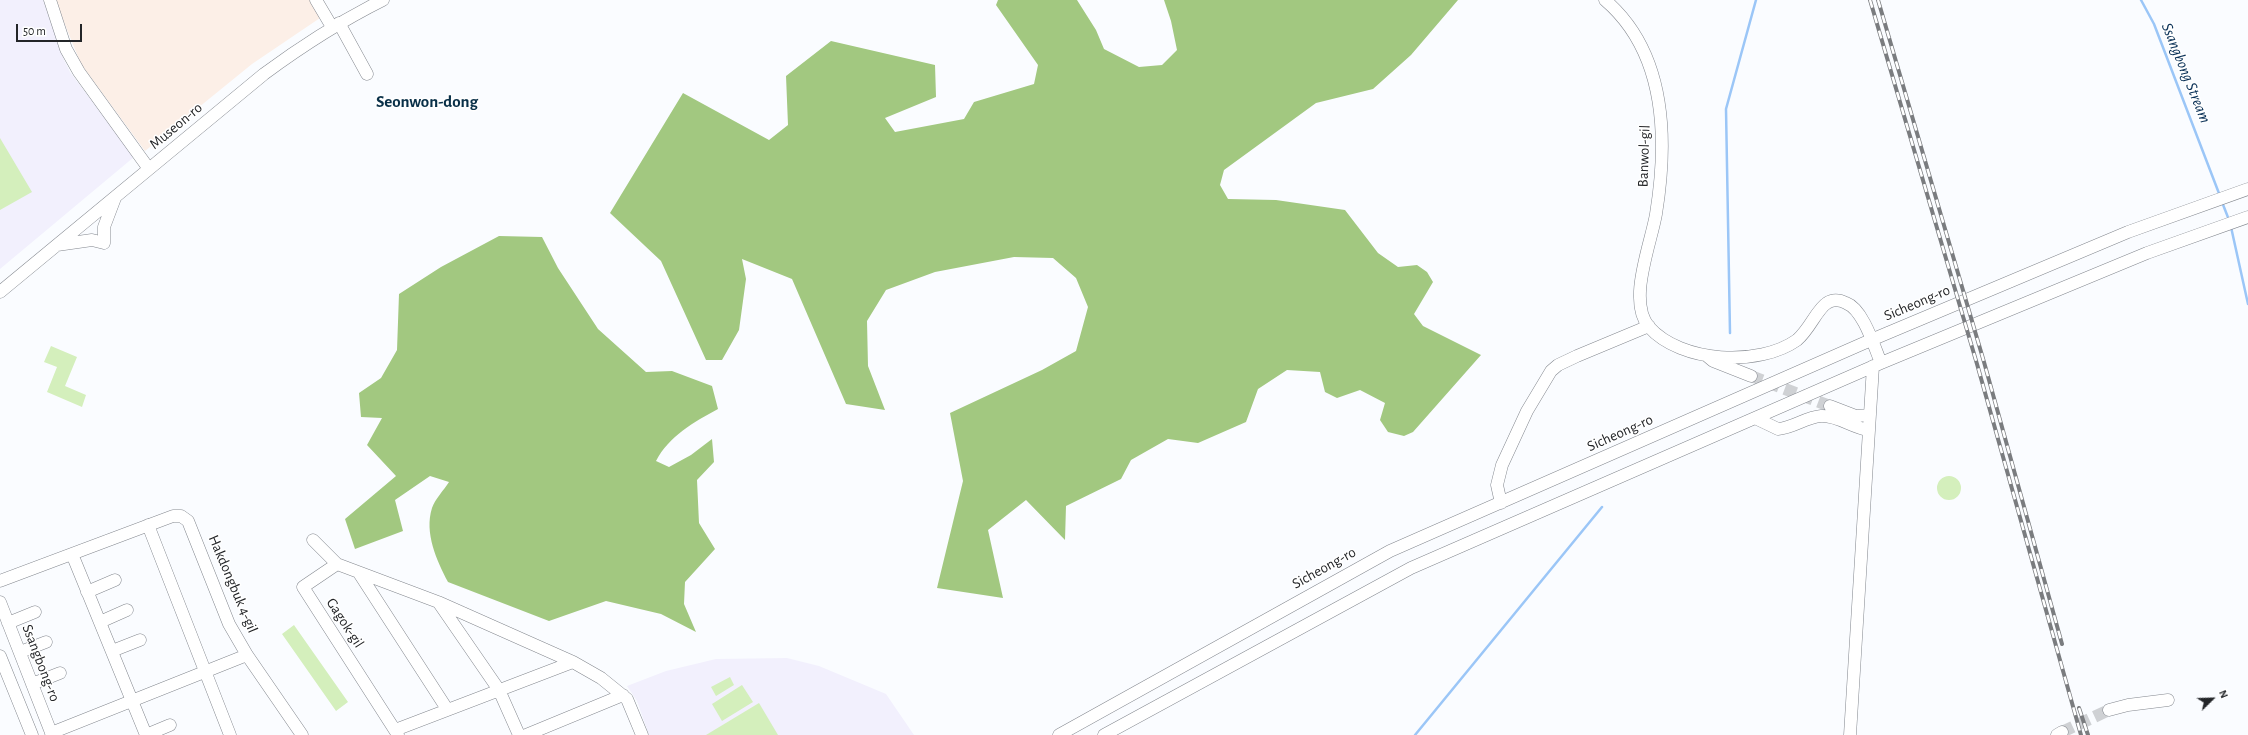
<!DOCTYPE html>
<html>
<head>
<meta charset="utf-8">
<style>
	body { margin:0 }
	#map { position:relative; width:2248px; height:735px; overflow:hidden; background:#fafcff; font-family:"Alegreya Sans",sans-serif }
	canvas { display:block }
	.north { position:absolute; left:2192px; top:679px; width:40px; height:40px; -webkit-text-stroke:3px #fff; paint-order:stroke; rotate:67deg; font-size:11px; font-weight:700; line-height:16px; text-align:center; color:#232528 }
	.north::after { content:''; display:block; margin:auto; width:14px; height:18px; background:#232528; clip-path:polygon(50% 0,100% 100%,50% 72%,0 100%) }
	.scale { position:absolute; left:16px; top:24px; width:66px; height:18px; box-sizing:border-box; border:2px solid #232528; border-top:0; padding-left:5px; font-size:12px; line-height:14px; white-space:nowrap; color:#232528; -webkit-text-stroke:3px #fff; paint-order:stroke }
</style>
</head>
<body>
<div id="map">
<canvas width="2248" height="735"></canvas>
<div class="north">N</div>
<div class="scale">50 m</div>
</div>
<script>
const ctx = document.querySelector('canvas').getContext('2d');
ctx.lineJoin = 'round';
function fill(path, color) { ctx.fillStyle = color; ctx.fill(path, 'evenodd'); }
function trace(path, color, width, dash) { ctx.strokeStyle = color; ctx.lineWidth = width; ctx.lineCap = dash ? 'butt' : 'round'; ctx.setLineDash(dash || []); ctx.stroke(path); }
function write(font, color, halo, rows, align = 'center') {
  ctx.font = font + ' "Alegreya Sans",sans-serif'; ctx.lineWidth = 3; ctx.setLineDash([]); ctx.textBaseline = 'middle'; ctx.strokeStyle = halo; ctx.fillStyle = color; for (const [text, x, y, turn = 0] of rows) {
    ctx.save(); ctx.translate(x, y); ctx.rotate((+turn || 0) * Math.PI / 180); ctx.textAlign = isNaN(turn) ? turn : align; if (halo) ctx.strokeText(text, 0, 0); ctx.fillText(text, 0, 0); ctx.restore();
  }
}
fill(new Path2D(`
	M0 0H43L64 60 70 72 134 157 0 269Z
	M787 658 819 666 886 694 914 735H649L637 701 627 686 666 671 716 659Z`), '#f2f0fd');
fill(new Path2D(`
	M55 0H311L320 18 252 64 145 151 81 64Z`), '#fcefe7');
fill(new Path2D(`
	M0 138 32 192 0 210Z
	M51 346 77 357 65 386 86 395 82 407 47 392 57 367 44 362Z
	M1937 488a12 12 0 1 1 24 0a12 12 0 1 1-24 0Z
	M294 625 348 702 336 711 282 634Z
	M730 677 734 685 716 696 711 687Z
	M742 685 753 702 722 721 712 704Z
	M759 703 778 735H706Z`), '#d4efbc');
fill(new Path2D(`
	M998 0H1077L1096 30 1104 49 1139 67 1162 65 1177 50 1171 21 1164 0H1458L1411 55 1373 89 1316 103 1224 170 1220 185 1228 199 1276 200 1345 210 1378 253 1398 267 1417 265 1427 272 1433 282 1414 314 1423 326 1481 355 1413 432 1404 436 1388 432 1380 420 1385 403 1360 390 1337 398 1325 392 1320 372 1287 370 1258 389 1246 422 1198 443 1168 439 1131 460 1121 479 1066 506 1065 540 1026 500 988 530 1003 598 937 588 963 481 950 413 1042 370 1076 351 1088 307 1076 278 1053 258 1014 257 935 272 886 290 867 321 868 366 885 410 846 404 792 279 742 259 746 279 739 330 722 360H706L661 261 610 213 683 93 769 140 788 125 786 76 831 41 935 65 936 97 885 118 895 132 964 119 974 102 1034 84 1038 65 996 5Z
	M499 236 542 237 558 268 598 329 646 372 672 371 712 386 718 409C694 422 669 436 656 461L669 467 691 455 712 439 714 462 697 480 699 523 715 549 685 582 684 604 696 632 661 614 606 601 549 621 448 582C437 561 424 533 432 508 435 499 444 490 449 482L430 476 395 500 403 531 355 549 345 519 396 476 367 445 382 418 361 417 359 393 381 378 397 350 399 294 441 267Z`), '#a2c880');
trace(new Path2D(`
	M2141 0 2154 24 2220 196
	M2222 202 2229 220
	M2231 227 2248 304
	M1730 333 1726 109 1756 0
	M1415 735 1602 507`), '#9bc6f7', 2.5);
trace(new Path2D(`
	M1751 376 1830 406
	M2062 732 2109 710`), '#cfd1d4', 12, [12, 6]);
const minor = new Path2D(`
	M50 0 66 49 79 72 149 169
	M316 0 332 27
	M1605 0C1667 53 1668 140 1656 214 1651 244 1627 301 1649 327 1681 363 1759 367 1797 340 1810 329 1817 309 1827 303 1833 299 1840 300 1846 303 1863 309 1874 346 1881 363
	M339 23 367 74
	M57 245 92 240 104 243V227L115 198
	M0 292 264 74C302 46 341 21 383 0
	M1707 356 1713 361 1751 376
	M1830 406 1856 416 1870 415
	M1755 418 1778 429C1793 428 1806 417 1821 416 1838 415 1852 428 1869 430
	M1501 503 1497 485 1502 465 1527 411 1551 371 1558 365 1577 356 1649 326
	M148 525 230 735
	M313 540 337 564
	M72 554 146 735
	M359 573 447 709
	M0 581 173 516H181L188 521 229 624 247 655 302 735
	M87 592 115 580
	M0 602 52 735
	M439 603 499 690 519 735
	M100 622 127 610
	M8 623 35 612
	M112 651 140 640
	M20 652 46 642
	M0 656 32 735
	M32 684 60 673
	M2109 710 2128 705 2168 700
	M395 730 573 662
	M51 733 247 655
	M146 735 170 725
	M398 735 303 587 337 564 438 602 573 662 601 678 627 699 642 735
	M526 735 623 695
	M1059 735 1390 551 1871 340 2128 232 2248 189
	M1104 735 1411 568 1881 363 2147 253 2248 217
	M1850 735 1873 366
	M2057 735 2062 732`);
trace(minor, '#83878e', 13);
trace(minor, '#fff', 12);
const rail = new Path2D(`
	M1870 0 1977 364 2081 735
	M1878 0 1984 362 2062 644
	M2079 708 2088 735`);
trace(rail, '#7a7c7f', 4);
trace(rail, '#fff', 2.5, [8]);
write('15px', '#232528', '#fff', [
	["Museon-ro",176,126,-40],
	["Banwol-gil",1644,156,-88],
	["Sicheong-ro",1917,303,-23],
	["Sicheong-ro",1620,433,-24],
	["Sicheong-ro",1324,568,-29],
	["Hakdongbuk 4-gil",233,584,67],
	["Gagok-gil",345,623,57],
	["Ssangbong-ro",41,663,69]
]);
write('italic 16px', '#093056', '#fff', [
	["Ssangbong Stream",2186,73,68]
]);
write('bold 17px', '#093048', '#fff', [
	["Seonwon-dong",427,102]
]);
</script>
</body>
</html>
